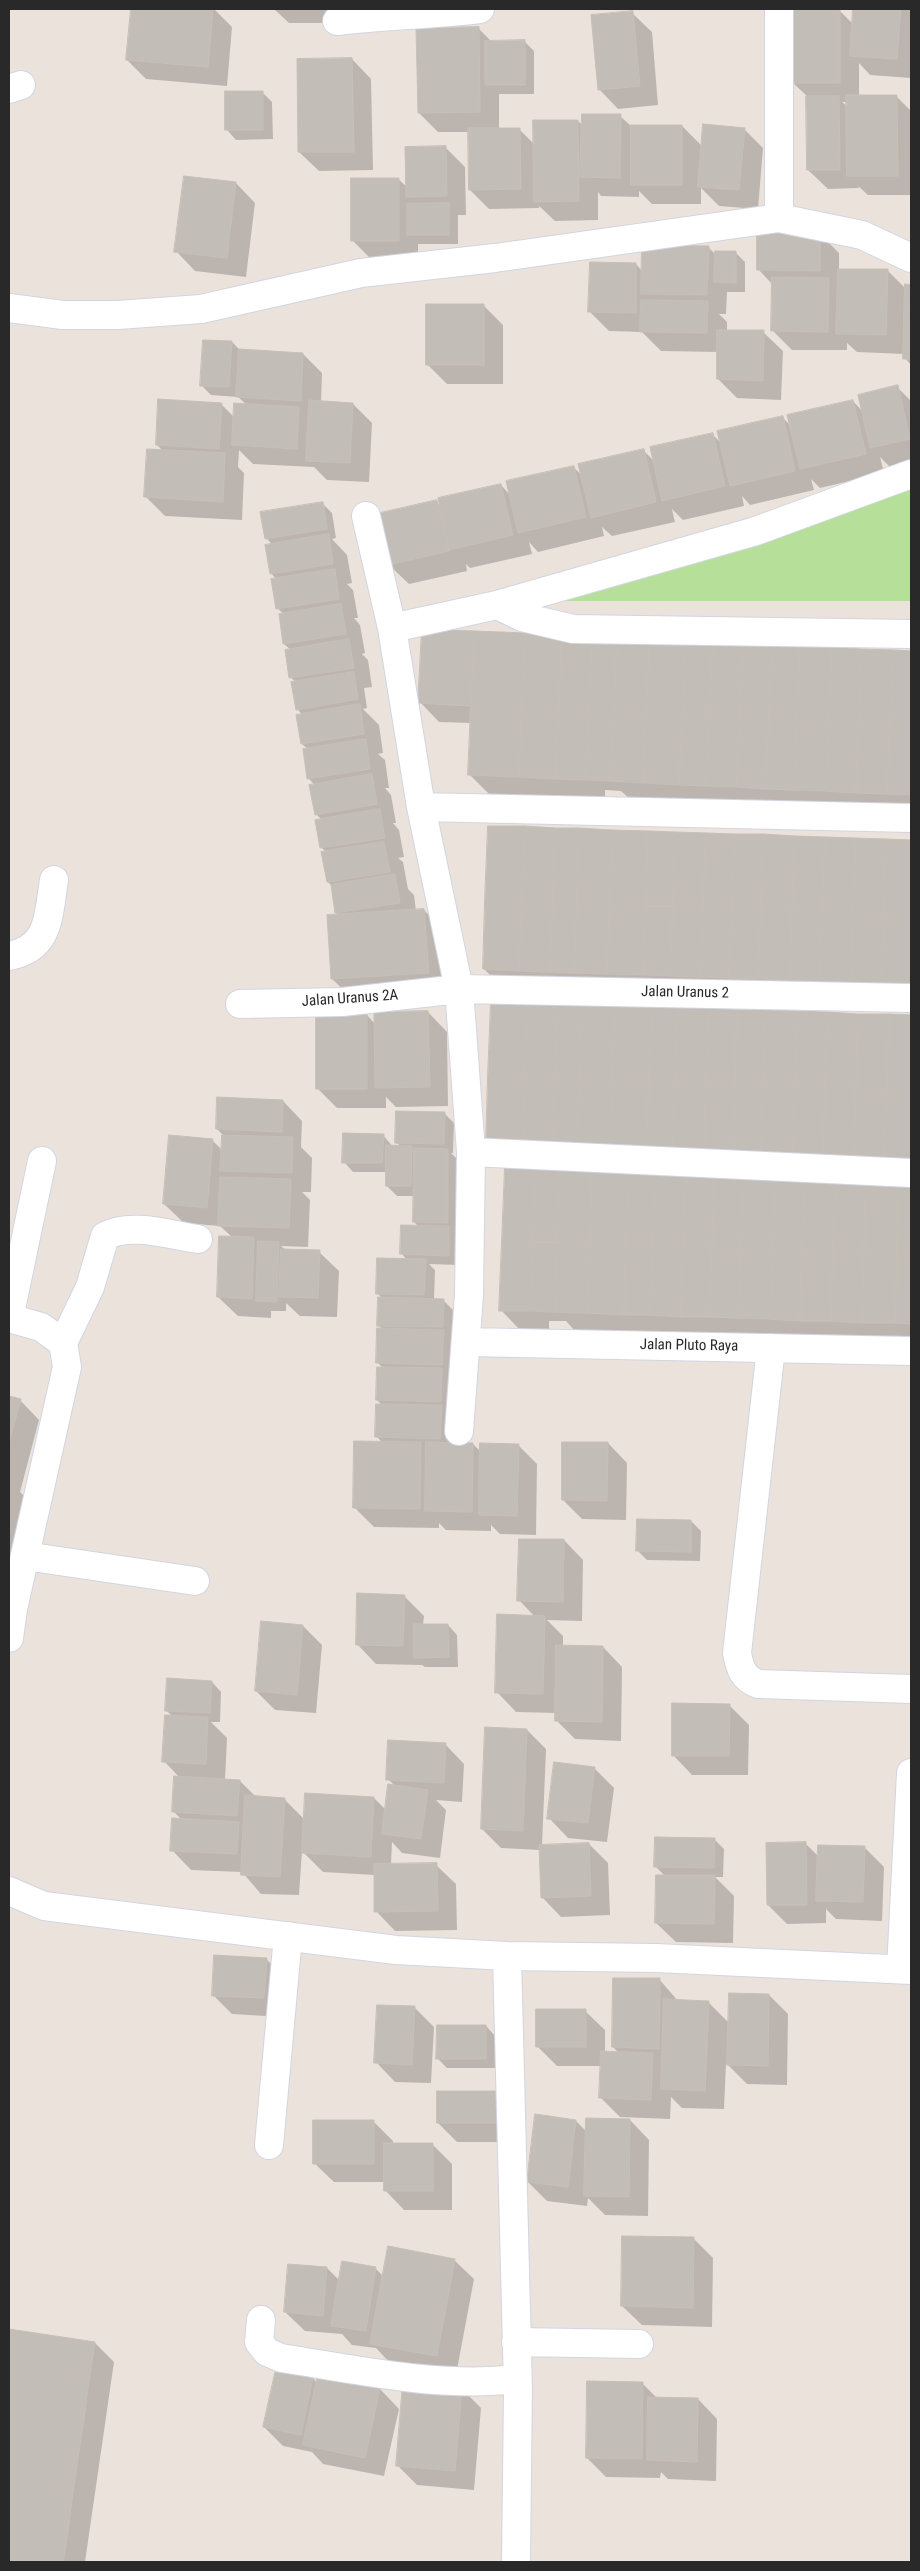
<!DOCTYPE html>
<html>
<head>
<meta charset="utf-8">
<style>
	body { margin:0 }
	#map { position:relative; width:920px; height:2571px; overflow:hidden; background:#ebe3db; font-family:"Roboto Condensed",sans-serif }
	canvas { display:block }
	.frame { position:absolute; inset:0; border:10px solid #292929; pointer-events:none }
</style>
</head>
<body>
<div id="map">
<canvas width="920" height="2571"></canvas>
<div class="frame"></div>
</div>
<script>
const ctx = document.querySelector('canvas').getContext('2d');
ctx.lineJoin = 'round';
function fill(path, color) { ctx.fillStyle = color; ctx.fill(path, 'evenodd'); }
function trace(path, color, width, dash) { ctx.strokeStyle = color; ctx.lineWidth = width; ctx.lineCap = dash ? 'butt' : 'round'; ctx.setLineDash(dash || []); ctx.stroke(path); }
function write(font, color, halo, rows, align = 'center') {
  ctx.font = font + ' "Roboto Condensed",sans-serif'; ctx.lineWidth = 4; ctx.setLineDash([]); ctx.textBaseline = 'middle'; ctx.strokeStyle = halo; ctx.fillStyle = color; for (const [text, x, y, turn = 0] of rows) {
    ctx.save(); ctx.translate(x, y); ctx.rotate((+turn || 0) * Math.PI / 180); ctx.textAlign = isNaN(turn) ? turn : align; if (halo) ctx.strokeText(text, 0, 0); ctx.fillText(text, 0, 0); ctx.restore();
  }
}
fill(new Path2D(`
	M911 490V601H561Z`), '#b6e099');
fill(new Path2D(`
	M132 9H214L232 27 227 86 146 79 127 60Z
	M274 9H389V23H289Z
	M854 9H911V78L870 75 859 63V96H896L911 111V195H868L858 186 859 188 828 189 808 170V97L793 83 839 10 853 24ZM842 102H848V107Z
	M632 13 652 32 658 105 618 109 599 89Z
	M479 29 492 42 524 41 534 51V94H499V129H519L534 144 578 121 583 126 620 116 631 126H682L703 147 744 129 763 148 758 209 719 206 701 188V204H652L639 191V197L601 196 598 192V220L555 221 539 206V208L489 209 470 190 469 132H438L419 113Z
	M352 59 371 79 373 170 319 171 299 152Z
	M262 92 272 102 273 139 236 140 227 130Z
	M446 148 465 167 466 215H458V244H418V260H372L352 240 398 179 407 187Z
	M236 183 255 203 246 277 195 271 176 251Z
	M820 234 839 253V270H887L906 289V286H911V365L905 358V354L857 352 847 343V350H792L772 330 773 285 758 269Z
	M708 247 716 255 735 252 745 262V292H727L726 314H719L727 322V331L763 332 783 351 781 400 737 398 718 379V352L661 351 642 332 609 331 590 312 636 264 642 271Z
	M484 306 503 325V384H447L427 364Z
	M232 342 240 350 303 354 322 373 321 402 353 404 372 423 369 482 327 480 314 467 253 464 239 450 238 467 244 473 242 520 165 516 146 497 163 451 157 445 221 404 235 418 247 405 238 397 211 395 202 386Z
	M897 387 911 401V462L890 467 880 457 884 473 820 488 811 479 814 490 750 505 742 496 744 506 683 520 672 509 675 522 612 536 602 527 604 536 538 552 529 542 532 554 470 568 466 564 467 571 409 584 389 565 436 502 441 506 501 485 510 495 573 467 583 476 644 451 654 461 712 434 721 443 782 417 791 426 853 401 863 412Z
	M322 503 332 513 336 538 332 539 347 555 352 583 347 584 353 590 358 618H354L360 625 365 653 362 654 368 660 372 687 364 688 367 708 363 709 379 725 383 753 378 754 385 760 389 788H385L391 795 396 823H393L399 830 404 857 398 858 403 862 408 889 414 895 416 911 424 910 443 930 448 992 352 998 332 979 339 916 336 913 332 886 328 882 326 852 321 847 322 820 316 814 315 785 308 778 309 750 302 744 303 715 297 709 296 682 290 677 291 650 284 644 280 615 284 614 277 608V580L271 573 273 545 266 538Z
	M423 630 911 652V813L631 800 621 791 605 790V799L489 794 469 774 471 723 439 722 420 702Z
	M489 827 911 841V1002L503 988 484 969Z
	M492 1002 911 1016V1177Z
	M428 1012 447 1032 448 1106 396 1107 386 1097V1108H337L317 1088 367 1015 375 1024Z
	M283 1101 302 1121 301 1147 312 1158 311 1192H302L310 1200 308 1247 281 1246 286 1250 319 1252 339 1271 337 1317 300 1316 286 1303V1311H271V1318L238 1316 218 1297 232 1237 220 1226 184 1223 164 1204 212 1140 222 1150 223 1135 217 1129Z
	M444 1113 454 1123 453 1153H451L467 1169 458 1265 429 1264 435 1270 434 1300H443L462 1319 460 1444H473L481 1452 518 1445 537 1464 536 1535 500 1534 491 1525V1531L446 1530 439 1523V1528L374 1527 354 1507 383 1443 376 1436 382 1405 377 1400 383 1368 378 1363 382 1329 378 1325 382 1298 378 1294 407 1260 402 1254 419 1227 414 1222 415 1196H397L387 1186V1172H353L344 1162 383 1135 393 1147H401L396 1142Z
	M911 1182V1342L575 1331 566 1321H549V1330H520L501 1310Z
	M9 1397 20 1400 39 1420 20 1492 36 1507 9 1573Z
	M608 1443 627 1463 626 1520 582 1519 563 1500Z
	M691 1521 701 1531 700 1561 647 1560 638 1551Z
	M564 1540 583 1560 582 1621 547 1620 563 1636V1647H603L622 1667 621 1741 575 1739 556 1720V1713L516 1712 497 1692 535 1617 519 1600Z
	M404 1596 424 1616 423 1625H448L457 1635 458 1667H425L422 1665 376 1664 357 1644Z
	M303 1626 322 1645 316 1713 275 1710 256 1691Z
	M212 1682 221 1692 220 1722H211L227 1738 225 1780 240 1781 256 1797 284 1799 305 1820 374 1798 386 1810 395 1786 388 1779 445 1744 464 1764 462 1802 436 1800 446 1810 440 1858 402 1853 392 1842 391 1865H436L456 1884 457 1930 395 1931 376 1911 375 1875 323 1872 302 1851 299 1895 261 1894 242 1872 191 1870 172 1850 182 1820 174 1812 180 1778 164 1761 173 1717 166 1710Z
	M729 1705 749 1725 748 1775H692L673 1755Z
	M527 1730 546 1749 542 1846 589 1844 608 1863 610 1915 561 1917 542 1897 540 1850 501 1848 482 1829Z
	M594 1768 614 1788 607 1842 568 1838 549 1818Z
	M714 1839 724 1849 723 1877H715L734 1896 733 1943 676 1942 656 1923 665 1876 655 1866Z
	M805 1843 819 1857 864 1847 884 1867 882 1921 836 1919 826 1909V1923L787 1924 768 1905Z
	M266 1959 286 1978 283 2017 232 2014 213 1995Z
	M659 1979 678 2001 708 2002 729 2023 769 1995 788 2014 787 2085 747 2084 726 2063 724 2109 682 2108 671 2097 670 2119 620 2117 600 2097 602 2066H557L537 2046 585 2011 605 2030V2053H619L613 2047Z
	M414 2007 434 2027 431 2083 395 2082 376 2062Z
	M486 2026 495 2036V2068H447L437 2058Z
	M499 2092 518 2142H457L438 2123Z
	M630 2120 649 2140 648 2216 605 2215 588 2198 587 2206 547 2201 528 2182 576 2121 587 2132Z
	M374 2122 393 2141V2144H432L452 2164V2210H404L385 2190V2182H334L314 2163Z
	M694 2239 713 2258 712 2327 642 2325 622 2306Z
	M454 2260 474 2279 456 2375 390 2363 376 2348 352 2345 342 2334 305 2331 285 2312 327 2268 340 2281 375 2268 383 2276Z
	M9 2331 95 2343 114 2362 85 2562H9Z
	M319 2376 380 2389 399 2409 384 2476 323 2464 312 2452 283 2446 264 2427 313 2378 317 2383Z
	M642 2383 657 2398 698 2399 717 2419 716 2481 668 2479 661 2472 660 2478 606 2477 587 2458Z
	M462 2389 481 2408 474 2490 417 2485 398 2466Z`), '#0003');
const building = new Path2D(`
	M131 9H213L208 67 126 60Z
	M791 9H840V83H792Z
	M853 9H901L897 59 850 56Z
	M633 11 640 86 598 90 591 15Z
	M479 27 480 112 418 113 416 28Z
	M525 40V85H485V41Z
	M352 58 354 152H298L297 59Z
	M225 91H263V130H225Z
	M846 95H897L898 176H847Z
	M806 96H839L840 170H807Z
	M582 114H621L620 178 580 177Z
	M533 120H578L579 201 534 202Z
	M703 124 745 128 739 190 698 187Z
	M631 125H682V185H631Z
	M468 128H520L521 189 469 190Z
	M446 146 447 196 406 197 405 147Z
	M184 176 236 182 227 258 174 252Z
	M351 178H399V241H351Z
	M449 203V235H407V204Z
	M757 232 820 233V271L757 270Z
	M642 245 709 246 707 295 641 294Z
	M715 251H736V283L714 282Z
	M590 262 636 263V313L588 312Z
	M838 269H888L886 335 836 334Z
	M772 277 829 278 828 332 771 331Z
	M905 284 911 285V359H903Z
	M641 300 708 301 707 333 640 332Z
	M426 304H484V365H426Z
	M717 330H764L763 381 717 379Z
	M203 340 232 341 229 387 200 386Z
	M239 349 303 353 301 401 236 397Z
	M898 385 910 439 870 448 858 395Z
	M158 399 222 403 219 449 156 445Z
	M309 400 353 403 350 463 306 461Z
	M853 400 866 454 800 469 787 415Z
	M234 403 299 407 297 449 232 445Z
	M783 416 795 471 730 486 717 431Z
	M713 433 725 486 662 501 650 447Z
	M147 449 225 453 223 502 144 497Z
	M644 449 656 502 591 518 578 464Z
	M574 466 586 517 518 533 506 481Z
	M501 484 513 535 449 550 438 498Z
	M437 500 449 551 388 565 376 514Z
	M323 502 327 529 265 539 260 512Z
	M329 534 333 564 270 574 265 545Z
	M335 569 339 599 276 609 271 579Z
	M341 604 346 634 283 644 279 614Z
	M422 629 475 631 471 706 418 703Z
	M475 631 525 633 522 708 471 706Z
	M525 633 562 635 559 710 522 708Z
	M562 635 592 637 589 711 559 710Z
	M592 637 617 638 614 712 589 711Z
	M617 638 650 639 646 714 614 712Z
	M349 639 354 668 289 678 285 650Z
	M650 639 686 641 683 715 646 714Z
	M686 641 713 642 709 716 683 715Z
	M713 642 743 643 740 718 709 716Z
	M743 643 772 644 769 719 740 718Z
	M772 644 800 646 797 720 769 719Z
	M800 646 832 647 829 722 797 720Z
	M832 647 862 649 859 723 829 722Z
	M862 649 894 650 890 724 859 723Z
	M894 650 911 651V725L890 724Z
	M354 672 358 699 296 710 291 682Z
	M360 704 364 734 301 744 296 715Z
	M471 706 522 708 519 777 468 775Z
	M522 708 559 710 555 779 519 777Z
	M559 710 589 711 586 780 555 779Z
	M589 711 614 712 610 781 586 780Z
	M614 712 646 714 643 783 610 781Z
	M646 714 683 715 679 785 643 783Z
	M683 715 709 716 706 786 679 785Z
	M709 716 740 718 737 787 706 786Z
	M740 718 769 719 765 789 737 787Z
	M769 719 797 720 794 790 765 789Z
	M797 720 829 722 826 791 794 790Z
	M829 722 859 723 856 793 826 791Z
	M859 723 890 724 887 794 856 793Z
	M890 724 911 725V795L887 794Z
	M366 739 370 769 307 779 303 749Z
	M372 774 377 804 315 815 309 785Z
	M380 809 385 838 320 848 315 820Z
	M488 826H525L522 901 485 900Z
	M525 826 555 828 553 902 522 901Z
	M555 828H579L577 903 553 902Z
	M579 828 612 830 610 904 577 903Z
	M612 830 648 831 646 906 610 904Z
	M648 831 675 832 673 906H646Z
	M675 832 706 833 703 907 673 906Z
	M706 833 735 834 732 908 703 907Z
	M735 834H763L761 909 732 908Z
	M763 834 795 836 792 910 761 909Z
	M795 836 825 837 822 911 792 910Z
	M825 837 856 838 853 912 822 911Z
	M856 838 886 839 884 913 853 912Z
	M886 839 911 840V914L884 913Z
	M384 842 390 872 327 882 321 852Z
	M395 874 400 903 335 913 331 885Z
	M485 900 522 901 519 971 483 969Z
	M522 901 553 902 550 972 519 971Z
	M553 902 577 903 574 973 550 972Z
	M577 903 610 904 607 974 574 973Z
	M610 904 646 906 644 975 607 974Z
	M646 906H673L670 976 644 975Z
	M673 906 703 907 701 977 670 976Z
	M703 907 732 908 729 978 701 977Z
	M732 908 761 909 758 979 729 978Z
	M424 909 429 973 331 979 327 915Z
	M761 909 792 910 790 980 758 979Z
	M792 910 822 911 820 981 790 980Z
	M822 911 853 912 851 982 820 981Z
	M853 912 884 913 882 983 851 982Z
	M884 913 911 914V984L882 983Z
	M491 1001 527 1003 525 1077 488 1076Z
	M527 1003H558L555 1078 525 1077Z
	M558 1003 582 1004 580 1079 555 1078Z
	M582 1004 615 1005 612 1080 580 1079Z
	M615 1005 652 1006 649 1081 612 1080Z
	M652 1006 678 1007 675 1082 649 1081Z
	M678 1007 709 1008 706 1083 675 1082Z
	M709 1008 737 1010 735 1084 706 1083Z
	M737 1010H766L763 1085 735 1084Z
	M766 1010 798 1011 795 1086 763 1085Z
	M428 1011 430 1087 375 1088 374 1012Z
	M798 1011 828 1012 825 1087 795 1086Z
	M828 1012 858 1014 856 1088 825 1087Z
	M316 1014H367V1089H316Z
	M858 1014H889L887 1089 856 1088Z
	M889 1014 911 1015V1090L887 1089Z
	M488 1076 525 1077 523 1147 486 1145Z
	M525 1077 555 1078 553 1147H523Z
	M555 1078 580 1079 577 1148 553 1147Z
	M580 1079 612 1080 610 1149 577 1148Z
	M612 1080 649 1081 646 1151 610 1149Z
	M649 1081 675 1082 673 1151H646Z
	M675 1082 706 1083 704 1153 673 1151Z
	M706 1083 735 1084 733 1153H704Z
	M735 1084 763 1085 761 1155 733 1153Z
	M763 1085 795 1086 793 1155H761Z
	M795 1086 825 1087 823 1157 793 1155Z
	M825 1087 856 1088 854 1157H823Z
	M856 1088 887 1089 884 1159 854 1157Z
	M887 1089 911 1090V1159H884Z
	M217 1097 283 1100 282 1132 216 1129Z
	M396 1111 445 1112 444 1144 395 1143Z
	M343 1133 384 1134 382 1163H342Z
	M169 1135 213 1139 207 1208 163 1204Z
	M222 1135 293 1137 292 1173 220 1171Z
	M386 1145 412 1146 411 1186H386Z
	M414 1148 448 1149V1223L413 1222Z
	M505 1167 535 1168 533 1242 502 1241Z
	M535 1168 559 1169 557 1242H533Z
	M559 1169H592L590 1244 557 1242Z
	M592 1169 628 1171 626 1245 590 1244Z
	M628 1171 655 1172 653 1246 626 1245Z
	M655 1172 685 1173 683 1247 653 1246Z
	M685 1173H715L712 1248 683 1247Z
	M715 1173 743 1175 741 1249 712 1248Z
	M743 1175 775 1176 773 1250 741 1249Z
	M775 1176 805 1177 802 1251 773 1250Z
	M220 1177 291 1179 289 1228 218 1226Z
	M805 1177 836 1178 833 1252 802 1251Z
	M836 1178 866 1179 864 1253 833 1252Z
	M866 1179 899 1180 897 1254 864 1253Z
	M899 1180H911V1255L897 1254Z
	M401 1225 449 1226V1256L400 1254Z
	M219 1236 254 1237 252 1299 217 1297Z
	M258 1241 279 1242 277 1302 256 1301Z
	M502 1241 533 1242 530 1311H499Z
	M533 1242H557L555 1312 530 1311Z
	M557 1242 590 1244 587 1313 555 1312Z
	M590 1244 626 1245 624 1315 587 1313Z
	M626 1245 653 1246 650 1315H624Z
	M653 1246 683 1247 681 1317 650 1315Z
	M683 1247 712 1248 709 1317H681Z
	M712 1248 741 1249 738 1318 709 1317Z
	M281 1249 320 1250 318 1298 279 1297Z
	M741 1249 773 1250 770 1319 738 1318Z
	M773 1250 802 1251 800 1321 770 1319Z
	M802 1251 833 1252 831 1321H800Z
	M833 1252 864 1253 862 1323 831 1321Z
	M864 1253 897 1254 895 1323H862Z
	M897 1254 911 1255V1324L895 1323Z
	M377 1258 426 1259 424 1295 376 1294Z
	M378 1297 444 1299 443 1327 377 1326Z
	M377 1328 444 1330 442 1365 376 1363Z
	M377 1367 442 1368 441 1402 376 1400Z
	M9 1396 21 1399 9 1443Z
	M376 1404 442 1405 440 1439 375 1437Z
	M354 1441 421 1442 420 1509 353 1508Z
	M426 1442 473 1443 472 1512 425 1511Z
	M562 1442H608L607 1501 562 1500Z
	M480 1443 519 1444 517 1516 479 1515Z
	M637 1519 691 1520V1552L636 1551Z
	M519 1539H564L563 1602 517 1601Z
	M357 1593 405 1595 403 1646 356 1645Z
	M497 1614 545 1616 543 1694 495 1693Z
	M261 1621 303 1625 297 1695 255 1691Z
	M414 1624H448L449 1657 414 1658Z
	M556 1645 603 1646 602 1722 555 1721Z
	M167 1678 212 1681 210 1713 165 1711Z
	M672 1703 730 1704 729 1756H672Z
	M165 1715 208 1717 206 1764 162 1762Z
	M485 1727 527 1729 523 1831 481 1829Z
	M388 1740 446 1743 444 1783 386 1780Z
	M554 1762 595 1767 588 1823 547 1819Z
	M174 1776 240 1780 237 1816 172 1812Z
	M388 1784 428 1790 421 1839 382 1834Z
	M305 1793 374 1797 371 1857 302 1853Z
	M245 1795 285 1798 280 1877 241 1875Z
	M172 1818 239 1822 237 1854 170 1851Z
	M655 1837 715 1838 714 1868 654 1867Z
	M806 1842 807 1905H767L766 1843Z
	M589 1843 591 1896 541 1898 539 1845Z
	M818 1845 865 1846 863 1902 816 1901Z
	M437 1863 438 1911 374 1912V1864Z
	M656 1875H715L714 1924 655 1923Z
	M214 1955 267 1958 264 1998 212 1996Z
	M613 1978H660L659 2049 612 2047Z
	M729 1993 769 1994 768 2066 727 2065Z
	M664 1999 709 2001 705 2091 661 2089Z
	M377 2005 415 2006 412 2065 374 2063Z
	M536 2009H586V2047H536Z
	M437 2025H486V2059H436Z
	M601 2051 653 2053 651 2100 599 2098Z
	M437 2091H499V2123H437Z
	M535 2114 576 2120 568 2187 527 2182Z
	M586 2118 630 2119 629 2197 584 2196Z
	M313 2120H374V2164H313Z
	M384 2143H433V2191H384Z
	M622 2236 694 2237 693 2308 621 2306Z
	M388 2246 455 2259 437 2356 370 2344Z
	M342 2261 376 2267 366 2331 331 2326Z
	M288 2264 327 2267 323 2316 284 2312Z
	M9 2329 95 2342 89 2380 9 2369Z
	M9 2369 89 2380 84 2419 9 2408Z
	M276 2369 313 2377 301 2435 263 2427Z
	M318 2375 380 2388 365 2458 303 2445Z
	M587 2381 643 2382 642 2459 586 2458Z
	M403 2383 462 2387 455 2471 396 2466Z
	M648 2397 698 2398 697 2462 647 2460Z
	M9 2408 84 2419 78 2458 9 2448Z
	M9 2448 78 2458 73 2492 9 2483Z
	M9 2483 73 2492 69 2523 9 2514Z
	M9 2514 69 2523 65 2551 9 2544Z
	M9 2544 65 2551 63 2562H9Z`);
fill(building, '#c3bdb8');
trace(building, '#c6bfb5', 1);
const minor = new Path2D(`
	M779 9V218
	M337 21C385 15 432 15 480 9
	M9 89 21 85
	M9 308 63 315H118L201 309 361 273 495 258 779 218 862 235 911 258
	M366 516 392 628 421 807 459 989 471 1152 469 1295 459 1431
	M497 605 522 617 573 629 911 634
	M392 628 497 605 756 531 911 474
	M421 807 911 818
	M9 956C51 948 48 915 54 880
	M240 1004 342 1002 459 989 911 998
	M471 1152 911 1173
	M467 1342 911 1351
	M63 1343 90 1287 105 1236C131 1222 170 1235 198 1239
	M771 1348 737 1653C740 1669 743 1678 758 1684L911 1689
	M25 1556 195 1581
	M9 1638 13 1609 67 1367 63 1343 41 1327 9 1318 42 1161
	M9 1891 44 1906 396 1950 507 1956 656 1958 911 1970
	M507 1956 518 2388 516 2562
	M901 1969 911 1773
	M269 2145 288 1936
	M261 2320 259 2342 267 2352 281 2358C359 2370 438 2388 517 2379
	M516 2342 639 2344`);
trace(minor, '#d1d5e2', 30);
trace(minor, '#fff', 28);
write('15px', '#292929', '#fff', [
	["Jalan Uranus 2",685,993,1],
	["Jalan Uranus 2A",350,999,-4],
	["Jalan Pluto Raya",689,1346,1]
]);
</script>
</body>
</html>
